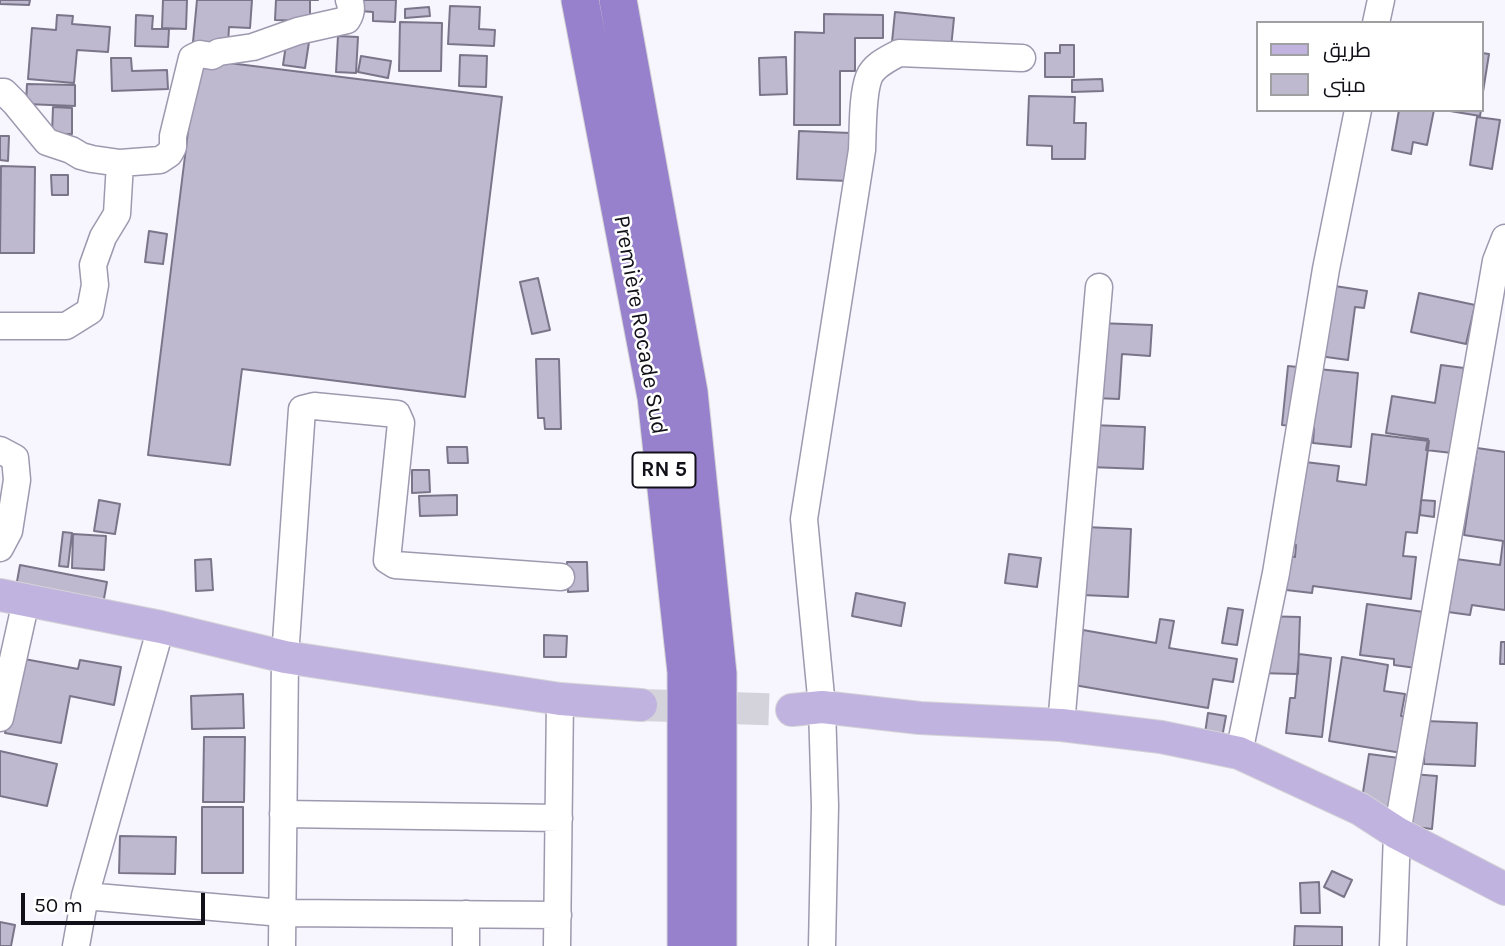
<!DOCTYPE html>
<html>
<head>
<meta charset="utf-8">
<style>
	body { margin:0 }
	#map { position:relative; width:1505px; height:946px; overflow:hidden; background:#f7f5fe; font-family:Karla,Cairo,sans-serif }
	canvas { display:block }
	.legend { position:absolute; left:1256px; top:21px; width:228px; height:91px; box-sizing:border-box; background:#fff; border:2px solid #a09fa2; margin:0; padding:9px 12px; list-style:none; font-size:21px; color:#110f17 }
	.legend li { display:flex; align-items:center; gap:14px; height:35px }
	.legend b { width:35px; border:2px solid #a09fa2 }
	.scale { position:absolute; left:21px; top:893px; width:184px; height:32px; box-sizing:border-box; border:4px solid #110f17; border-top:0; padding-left:9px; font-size:21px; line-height:24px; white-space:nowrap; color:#110f17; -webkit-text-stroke:5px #fff; paint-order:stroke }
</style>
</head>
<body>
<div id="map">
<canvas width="1505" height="946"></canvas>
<ul class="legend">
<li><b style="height:9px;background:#c1b3e0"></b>طريق</li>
<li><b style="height:19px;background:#bfb9d0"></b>مبنى</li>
</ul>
<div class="scale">50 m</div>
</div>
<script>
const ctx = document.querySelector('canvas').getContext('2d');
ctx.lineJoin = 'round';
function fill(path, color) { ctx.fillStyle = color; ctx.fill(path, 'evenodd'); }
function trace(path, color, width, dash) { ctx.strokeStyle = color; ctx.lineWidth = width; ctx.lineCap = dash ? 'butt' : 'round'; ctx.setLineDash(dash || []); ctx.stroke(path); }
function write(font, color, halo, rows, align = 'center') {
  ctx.font = font + ' Karla,sans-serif'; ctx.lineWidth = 5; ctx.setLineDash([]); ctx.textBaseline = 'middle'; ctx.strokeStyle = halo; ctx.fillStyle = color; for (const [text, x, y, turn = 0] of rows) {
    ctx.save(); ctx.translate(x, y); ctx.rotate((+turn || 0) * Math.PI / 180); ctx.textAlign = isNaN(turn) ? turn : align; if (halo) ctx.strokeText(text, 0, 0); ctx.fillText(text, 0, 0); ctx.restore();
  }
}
const building = new Path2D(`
	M0 0H30L29 5 0 4Z
	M163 0H187L186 29 162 28Z
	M197 0H252L250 28 229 27 228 45 193 42Z
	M276 0H318H310V21L275 20Z
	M360 0H396L395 22 373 21V12L360 11Z
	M450 6 480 7 479 29 495 30 494 46 448 44Z
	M429 7 430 16 405 18V9Z
	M895 12 954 18 950 58 891 52Z
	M824 14 883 15V38H855V71H840V125H794L795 32 824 33Z
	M57 15 73 16 72 24 110 27 108 52 77 50 74 83 28 79 32 28 56 30Z
	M136 15 153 16 152 29H169L168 47 135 46Z
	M400 22 442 23 441 71H399Z
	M338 36 358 37 356 73 336 72Z
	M287 38 309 42 305 68 283 65Z
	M1060 45H1074V77H1045V53H1060Z
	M1482 53 1489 54 1482 98Z
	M460 55 487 56 486 87 459 86Z
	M361 56 391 61 388 78 358 72Z
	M786 57 787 94 760 95 759 58Z
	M111 58H131L132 71 167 70 168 89 112 91Z
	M197 59 502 97 465 397 242 369 230 465 148 455Z
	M1102 79 1103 91 1072 92V80Z
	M27 84 75 85V106L26 104Z
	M1029 96 1075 97 1074 123H1086L1085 159H1052V146L1027 145Z
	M53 107 72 108V134H52Z
	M1399 110H1434L1427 145 1413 142 1411 154 1392 150Z
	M1444 110H1481L1480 116Z
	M1477 117 1500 120 1492 169 1470 165Z
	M799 131 851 133 848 181 797 179Z
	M0 136H9L8 161 0 160Z
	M1 166 35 167 34 253H0Z
	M51 175H68V195H52Z
	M149 231 167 234 163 264 145 262Z
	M538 278 550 330 532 334 520 282Z
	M1322 284 1367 291 1364 308 1355 307 1348 360 1312 355Z
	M1419 293 1475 305 1466 344 1411 332Z
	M1098 323 1152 325 1150 356 1122 354 1119 399 1094 398Z
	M536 359H559L561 429H545L544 418H538Z
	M1441 365 1464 368 1452 453 1426 450 1428 439 1386 433 1392 396 1435 403Z
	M1288 366 1358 373 1351 447 1313 443 1314 428 1282 425Z
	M1091 425 1145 427 1143 469 1089 467Z
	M1372 434 1429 441 1417 533 1406 532 1403 556 1416 557 1411 599 1313 586 1312 593 1269 588 1273 554 1295 557 1296 545 1278 543 1288 460 1339 466 1337 481 1366 485Z
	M447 447H467L468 463H448Z
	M1477 448 1505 452V610L1472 605 1470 615 1448 612 1456 559 1500 565 1503 541 1464 535Z
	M412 470H429L430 492 412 493Z
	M457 495V515L420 516 419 496Z
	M99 500 120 504 115 534 94 531Z
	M1421 500 1435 501 1434 517 1420 515Z
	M1085 527 1131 529 1128 597 1082 595Z
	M63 532 72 533 68 567 59 566Z
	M73 534 106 536 104 570 72 568Z
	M1009 554 1041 558 1037 587 1005 583Z
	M211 559 213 590 196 591 195 560Z
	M567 562H587L588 591 568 592Z
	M20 565 107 582 103 604 16 587Z
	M856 593 905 603 901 626 852 616Z
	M1367 604 1424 612 1416 668 1394 665V659L1360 655Z
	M1228 608 1243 610 1237 645 1222 643Z
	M1258 616 1300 617 1298 674 1256 673Z
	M1160 619 1174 621 1169 648 1237 659 1233 682 1213 679 1208 708 1074 685 1083 630 1156 643Z
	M544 635 567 636 566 657H544Z
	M1501 642H1505V664H1500Z
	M1299 654 1331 658 1322 737 1286 733 1290 698H1295Z
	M1342 657 1388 665 1384 691 1405 694 1401 716 1408 717 1402 753 1329 741Z
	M19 658 78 669 80 660 121 667 114 705 70 696 61 743 5 733Z
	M243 694 244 728 192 729 191 696Z
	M1208 713 1226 716 1221 743 1204 740Z
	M1425 721 1477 723 1475 766 1424 764Z
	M204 737H245L244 802H203Z
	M0 751 57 764 47 806 0 796Z
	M1369 754 1399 758 1390 810 1361 805Z
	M1412 774 1437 776 1432 829 1407 826Z
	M202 807H243V873H202Z
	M120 836 176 837 175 874 119 873Z
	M1332 871 1352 880 1344 897 1324 887Z
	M1319 882 1320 913H1301L1300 883Z
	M0 922 15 925 11 946H0Z
	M1295 926 1342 927V946H1294Z`);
fill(building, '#bfb9d0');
trace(building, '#7b758a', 2);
trace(new Path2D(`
	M641 705 792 710`), '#d4d2db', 32, [32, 16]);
const minor = new Path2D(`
	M1376 23 1381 0
	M0 92H4L15 103 47 142 71 150 81 156 92 159 120 163 160 160 169 154 173 147V136L192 58 200 54 212 56 219 52 253 47 298 31 347 20C351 14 352 7 349 0
	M0 326H66L90 311 95 285 93 265 103 237 117 214 120 163
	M0 450 15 458 17 480 9 531 0 548
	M0 718 26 601
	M1061 725 1099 287
	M1239 753 1276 573 1326 269 1358 110
	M283 814 559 818
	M85 896 282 913 558 915
	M466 914V946
	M76 946 85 896 161 627
	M282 946 285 657 302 409 314 406 397 414 401 423 387 560 395 565 561 577
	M557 946 560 699
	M822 946 825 806 822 707 804 519 862 150C863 130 862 95 869 77 874 65 888 59 899 53L1022 58
	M1393 946 1397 833 1496 261 1505 238`);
const major = new Path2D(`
	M0 595 161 627 285 657 560 699 641 705
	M792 710 822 707 920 718 1061 725 1161 737 1239 753 1360 809 1397 833 1505 889`);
const highway = new Path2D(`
	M580 0 656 397 686 672V946
	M618 0 689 392 718 674V946`);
trace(minor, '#9e99af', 29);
trace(major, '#d4d4d5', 34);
trace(highway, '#d4d4d5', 39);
trace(minor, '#fff', 26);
trace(major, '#c1b3e0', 32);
trace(highway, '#9781cc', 37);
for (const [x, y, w] of [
	[664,470,63]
]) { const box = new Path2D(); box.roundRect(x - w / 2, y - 17.5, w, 35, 5); ctx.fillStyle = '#fff'; ctx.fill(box); trace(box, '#110f17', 2); }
write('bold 21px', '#110f17', null, [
	["RN 5",664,470]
]);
write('23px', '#110f17', '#fff', [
	["Première Rocade Sud",640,325,80]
]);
</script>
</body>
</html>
